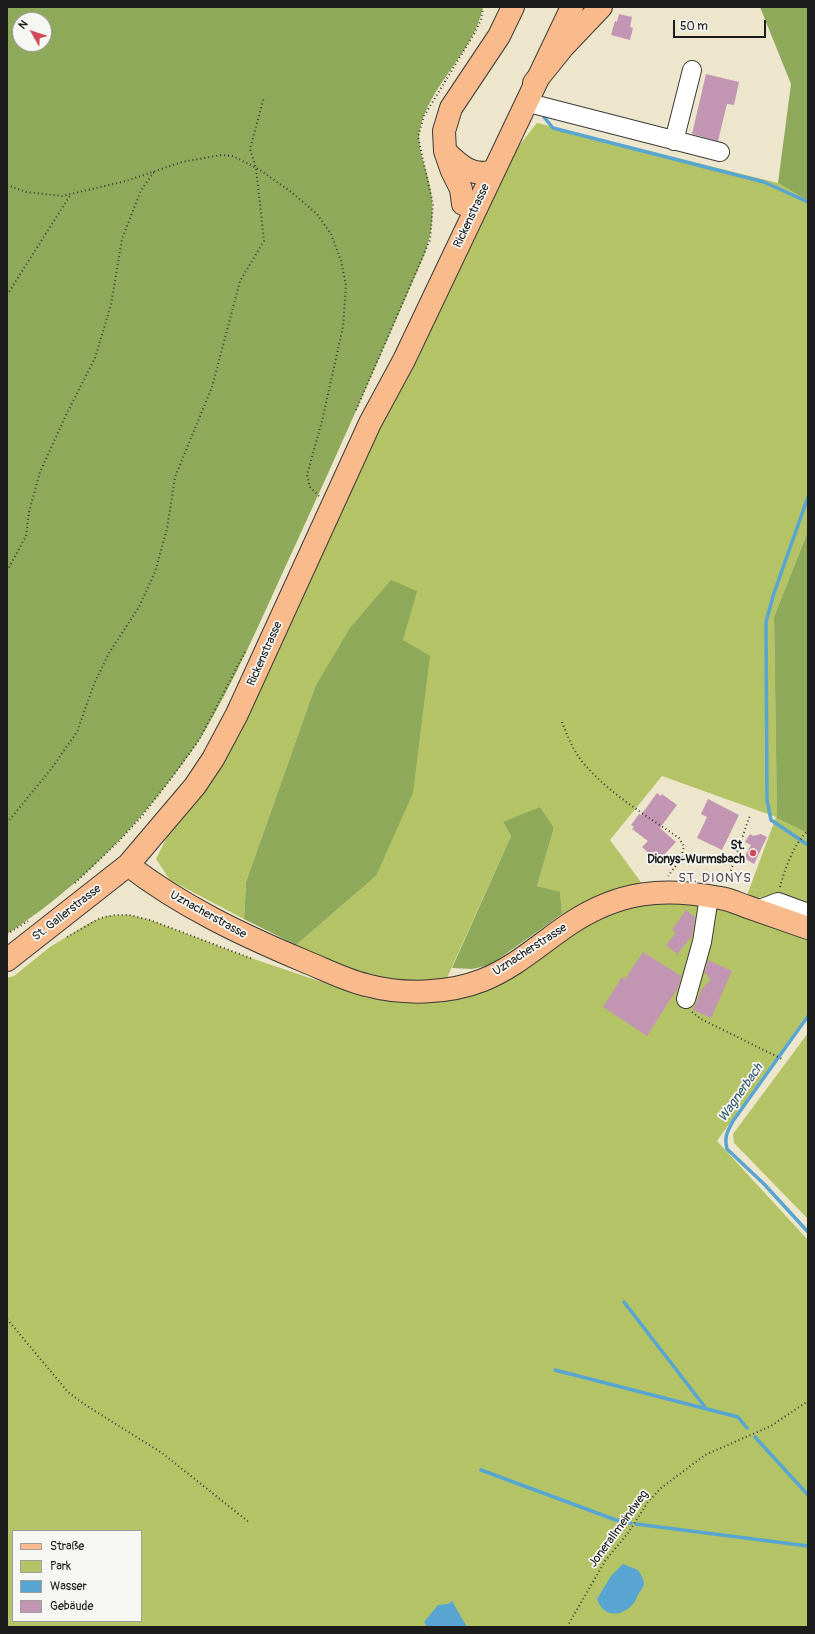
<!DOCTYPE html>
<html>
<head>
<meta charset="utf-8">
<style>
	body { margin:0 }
	#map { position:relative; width:815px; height:1634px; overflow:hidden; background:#ede6cc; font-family:Pangolin,sans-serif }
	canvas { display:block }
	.frame { position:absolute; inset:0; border:8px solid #1c1c1c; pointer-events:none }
	.legend { position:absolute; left:12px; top:1530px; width:130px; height:92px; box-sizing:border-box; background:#f6f6f2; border:1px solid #9f9f9c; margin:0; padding:5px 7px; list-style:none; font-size:12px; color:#1c1c1c }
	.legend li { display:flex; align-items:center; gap:8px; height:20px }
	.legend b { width:20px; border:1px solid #9f9f9c }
	.north { position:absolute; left:12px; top:12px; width:40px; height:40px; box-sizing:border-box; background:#f6f6f2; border:1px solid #9f9f9c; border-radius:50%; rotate:309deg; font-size:11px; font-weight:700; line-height:16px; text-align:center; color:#1c1c1c }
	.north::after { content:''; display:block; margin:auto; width:14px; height:18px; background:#d1495b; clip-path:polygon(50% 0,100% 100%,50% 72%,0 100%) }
	.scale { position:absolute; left:673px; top:20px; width:93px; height:18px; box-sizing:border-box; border:2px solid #1c1c1c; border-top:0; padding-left:5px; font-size:12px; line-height:14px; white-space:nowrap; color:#1c1c1c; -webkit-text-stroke:3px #f6f6f2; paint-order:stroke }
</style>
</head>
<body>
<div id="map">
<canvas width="815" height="1634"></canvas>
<div class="frame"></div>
<ul class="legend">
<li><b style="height:5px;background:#fabb8c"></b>Straße</li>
<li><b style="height:11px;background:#b3c365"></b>Park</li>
<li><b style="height:11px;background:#58a5d1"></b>Wasser</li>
<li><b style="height:11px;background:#c296b2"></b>Gebäude</li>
</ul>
<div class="north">N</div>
<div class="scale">50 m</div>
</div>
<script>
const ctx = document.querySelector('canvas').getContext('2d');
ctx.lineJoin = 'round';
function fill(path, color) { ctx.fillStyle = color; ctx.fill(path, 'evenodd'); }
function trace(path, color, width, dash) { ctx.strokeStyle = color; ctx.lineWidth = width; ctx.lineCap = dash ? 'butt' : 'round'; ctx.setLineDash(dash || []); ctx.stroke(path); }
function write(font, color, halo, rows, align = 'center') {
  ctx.font = font + ' Pangolin,sans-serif'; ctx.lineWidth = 3.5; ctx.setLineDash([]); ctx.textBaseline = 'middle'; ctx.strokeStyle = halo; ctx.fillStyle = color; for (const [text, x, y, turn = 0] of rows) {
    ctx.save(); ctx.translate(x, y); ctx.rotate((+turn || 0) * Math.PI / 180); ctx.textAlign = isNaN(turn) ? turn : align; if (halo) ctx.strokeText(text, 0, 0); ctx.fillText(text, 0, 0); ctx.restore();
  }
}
fill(new Path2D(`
	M537 123 778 183 808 201V531L774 617 777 817 808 832V907L777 897 746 898 776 817 662 776 610 840 643 885 562 914 560 893 537 886 554 828 503 822 511 836 446 980H373L296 945 376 876 315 687 246 882 244 919 170 880 156 859 503 166Z
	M658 902 707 905 808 939V1013L717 1141 808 1240V1627H7V978L14 976 50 947 91 922 107 916 129 915 150 920 245 956 369 998 395 1002 423 1003 452 999 600 917 623 909ZM13 1531H141V1621H13Z
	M808 1033V1219L734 1143 733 1134Z`), '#b3c365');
fill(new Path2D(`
	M7 7H483C474 52 431 83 420 128 416 146 425 164 429 182 435 208 433 231 424 256 381 354 338 453 293 550 264 613 236 679 200 739 189 756 176 772 164 788 119 846 68 894 7 934ZM20 20H44V44H20Z
	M760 7H808V201L778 183 791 84Z
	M808 531V833L777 818 774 617Z
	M391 580 417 591 403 640 430 656 413 793 376 876 296 945 244 919 246 882 315 687 350 628Z
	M540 807 554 828 537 886 560 892 562 914 490 965 472 969 452 968 511 836 503 822Z`), '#8ea95a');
fill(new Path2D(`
	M623 1564 638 1570C641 1575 644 1579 644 1584 643 1589 640 1591 638 1595 636 1598 636 1601 633 1604 622 1617 603 1618 597 1599L611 1576Z
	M452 1601 467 1627H427L424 1622 438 1605 448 1604Z`), '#58a5d1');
trace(new Path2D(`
	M544 117 553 128 764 182 808 202
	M808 497 774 593 766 622 767 800 771 820 808 845
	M808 1016 733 1121C727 1132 724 1137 727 1149L764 1184 808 1232
	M624 1302 705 1407
	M555 1370 738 1417 747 1428
	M755 1437 808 1495
	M481 1470 616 1520 631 1523
	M636 1524 808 1546`), '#58a5d1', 3.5);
fill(new Path2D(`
	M619 14 632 17 630 27 633 28 630 40 611 35 615 21 617 22Z
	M706 74 739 82 734 105 727 104 718 141 692 134Z
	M657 793 661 796 662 794 677 805 660 828 676 842 662 857 660 854 655 859 642 847 648 841 632 829 634 827 631 825 639 814 641 815Z
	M708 799 739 815 722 850 697 838 707 817 701 814Z
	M750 834 753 836 761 834 767 837 754 864 744 858 751 845 745 842Z
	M686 910 695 917 692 936 677 954 666 945 676 933 672 930Z
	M643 952 681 976 679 986 647 1036 603 1007 622 977 625 979Z
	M708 960 732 971 711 1018 693 1010 702 989 711 979 707 977 708 975 704 973Z`), '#c296b2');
const minor = new Path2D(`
	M525 102 720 152
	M674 141 692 70
	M757 910 778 902 808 913
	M686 999 702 942 709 897`);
const major = new Path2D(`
	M128 865C181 906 242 935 304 961 324 969 345 980 366 985 403 995 448 994 483 980 516 967 542 942 571 923 620 891 663 887 720 898 729 899 739 904 748 907 768 914 788 921 808 928
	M7 960 128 865 195 786 213 759 237 714 370 423 404 360 572 7`);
const highway = new Path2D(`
	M534 83 563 47 601 7
	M445 151C459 165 473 178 493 171
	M463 204 461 189 452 171 445 151 444 131 451 108 499 36 513 7`);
trace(minor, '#3b3a36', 20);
trace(major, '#3b3a36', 24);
trace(highway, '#3b3a36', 24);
trace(new Path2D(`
	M7 185 26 192 62 196 126 181 182 162 221 155 233 156 260 170 290 191 317 214 331 234 341 261 346 285 343 327 322 421 307 475 310 487 319 496
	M7 295 71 194
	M356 410 430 240 433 204 418 137 424 116 474 34 481 20 483 7
	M7 571 26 536 29 512 40 472 67 413 95 358 111 305 122 239 141 190 154 172
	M562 722C568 737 574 753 585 765 611 795 647 816 679 838L684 846 681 859 668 876
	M7 823 51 769 77 732 94 684 109 653 139 607 155 572 167 529 175 477 212 387 240 281 264 241 256 168 250 149 264 97
	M727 882 750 815
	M75 883 119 841 142 816 173 776 199 740 246 650
	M780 887C784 871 795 841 808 831
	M7 934 28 921
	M67 937 100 918 115 915H129L150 920 253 959
	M692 1012 701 1019 784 1060
	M7 1319 68 1392 84 1404 162 1453 250 1523
	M567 1627 605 1561 628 1533 648 1502 661 1488 705 1455 771 1426 808 1401`), '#3b3a36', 2, [1, 3]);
trace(minor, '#fff', 18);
trace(major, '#fabb8c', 22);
trace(highway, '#fabb8c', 22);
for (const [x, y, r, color] of [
	[753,853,4,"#d1495b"]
]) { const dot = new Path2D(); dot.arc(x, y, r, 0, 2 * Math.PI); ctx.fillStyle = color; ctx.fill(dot); trace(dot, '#f6f6f2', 1.5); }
write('12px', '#1c1c1c', '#f6f6f2', [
	["Rickenstrasse",472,216,-65],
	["Rickenstrasse",265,654,-66],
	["St. Gallerstrasse",67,913,-38],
	["Uznacherstrasse",208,915,29],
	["Uznacherstrasse",530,950,-33],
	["Jonerallmeindweg",619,1529,-54]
]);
write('bold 12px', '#1c1c1c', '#f6f6f2', [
	["St.",745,846],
	["Dionys-Wurmsbach",745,860]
], 'right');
ctx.letterSpacing = '1px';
write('13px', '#564750', '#f6f6f2', [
	["ST. DIONYS",715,879]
]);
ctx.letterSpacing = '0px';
write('italic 13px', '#375a6d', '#f6f6f2', [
	["Wagnerbach",741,1093,-55]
]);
</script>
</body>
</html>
